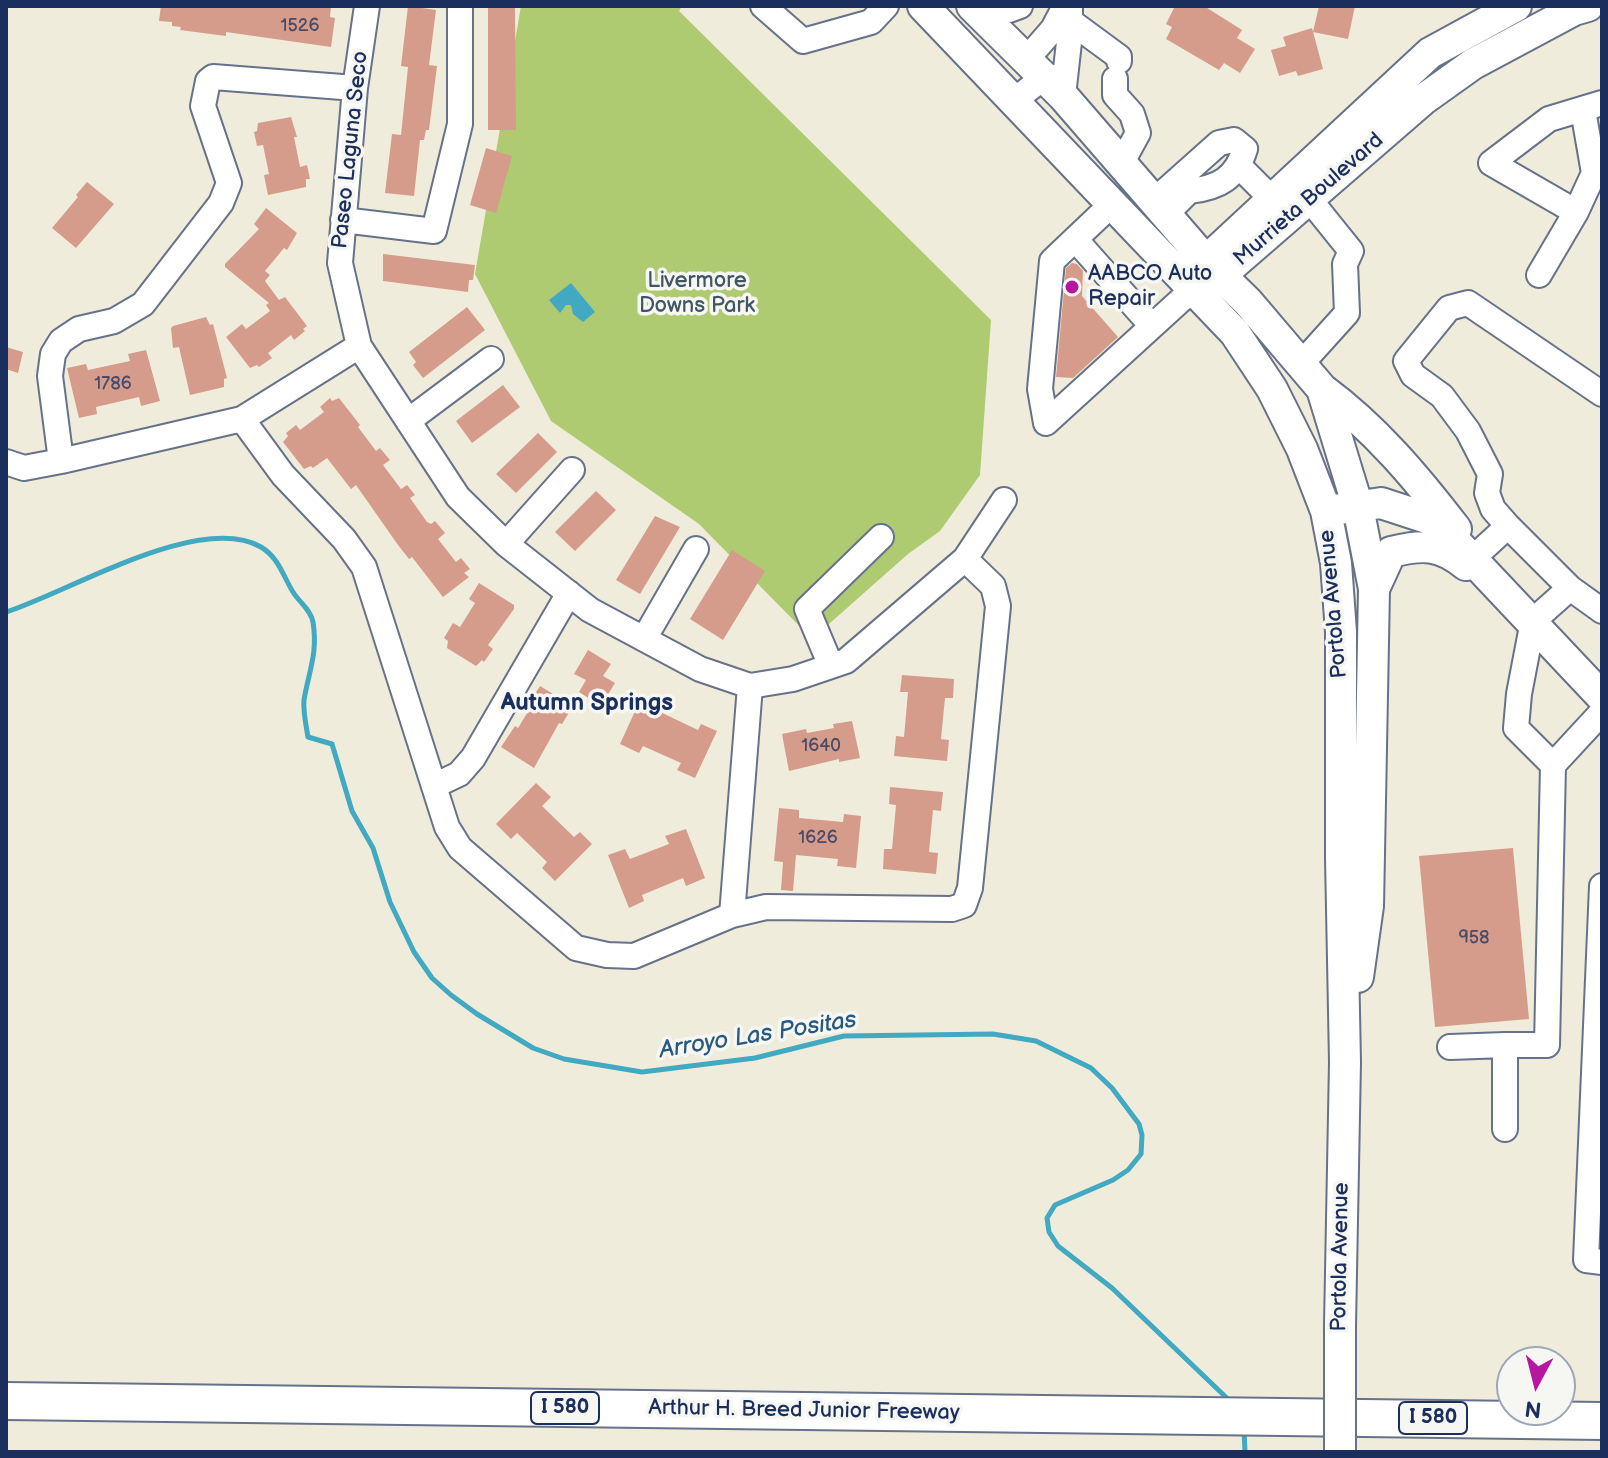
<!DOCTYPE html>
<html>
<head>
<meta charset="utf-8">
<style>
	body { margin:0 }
	#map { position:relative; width:1608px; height:1458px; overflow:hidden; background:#f0ecdb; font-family:"Balsamiq Sans",sans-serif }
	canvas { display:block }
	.frame { position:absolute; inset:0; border:8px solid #1b2f5e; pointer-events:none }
	.north { position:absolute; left:1496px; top:1346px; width:80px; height:80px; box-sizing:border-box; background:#f6f6f2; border:2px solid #9ea6b7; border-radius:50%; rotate:187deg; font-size:22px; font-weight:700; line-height:32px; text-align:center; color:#1b2f5e }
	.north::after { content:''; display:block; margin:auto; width:28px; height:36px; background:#b5179e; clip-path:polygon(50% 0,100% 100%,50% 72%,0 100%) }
</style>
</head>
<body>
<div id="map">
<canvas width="1608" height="1458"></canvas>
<div class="frame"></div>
<div class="north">N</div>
</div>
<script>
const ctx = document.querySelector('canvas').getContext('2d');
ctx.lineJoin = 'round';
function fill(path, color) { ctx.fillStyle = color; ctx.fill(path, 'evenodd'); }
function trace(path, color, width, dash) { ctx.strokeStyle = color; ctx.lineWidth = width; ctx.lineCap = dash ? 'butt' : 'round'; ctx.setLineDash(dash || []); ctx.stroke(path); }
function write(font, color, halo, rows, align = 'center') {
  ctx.font = font + ' "Balsamiq Sans",sans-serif'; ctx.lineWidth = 7; ctx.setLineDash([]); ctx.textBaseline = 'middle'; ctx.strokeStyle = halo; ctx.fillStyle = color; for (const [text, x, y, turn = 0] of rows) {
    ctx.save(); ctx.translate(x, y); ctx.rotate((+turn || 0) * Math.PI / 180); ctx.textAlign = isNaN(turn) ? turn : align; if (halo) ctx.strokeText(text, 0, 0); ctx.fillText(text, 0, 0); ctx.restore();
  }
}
fill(new Path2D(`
	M521 6H682L679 11 991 320 980 475 940 531 908 554 812 639 699 524 551 421 475 274Z`), '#afcb71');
fill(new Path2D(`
	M571 283 595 312 583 322 573 314 571 305H566L560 313 549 300Z`), '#41a9c1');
trace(new Path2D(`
	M6 612C69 592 199 512 261 547 279 558 283 576 293 592 299 602 311 610 313 622 318 654 309 670 304 700 303 712 306 725 308 737L332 744 352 811 373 848 390 902 414 952 432 978 451 995 477 1014 533 1048 564 1059 642 1072 755 1058 844 1036 993 1034 1036 1041 1091 1068 1112 1088 1139 1124 1142 1135 1141 1154 1128 1170 1113 1180 1055 1205 1047 1218 1049 1232 1058 1246 1112 1288 1232 1403
	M1244 1430 1245 1452`), '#41a9c1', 5);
fill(new Path2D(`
	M161 6H331L330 17 335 18 331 47 226 32V36L180 30 181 27 172 26V22L159 21Z
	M408 6 436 10 429 65 437 66 429 130H426L424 140H420L414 196 385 193 392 134 401 135 408 67 401 66Z
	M488 6H515L516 130H488Z
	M1175 6H1204L1242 30 1237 38 1255 49 1240 73 1224 63 1219 70 1166 39 1172 27 1166 24Z
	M1319 6H1355L1348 39 1313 32Z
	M1312 28 1323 69 1298 76 1296 71 1279 76 1271 50 1286 46 1283 37Z
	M291 117 297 137H294L300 167 307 165 310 179H306V187L268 195 264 175 269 174 263 145 257 146 254 132 257 131 258 123Z
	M486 148 512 156 496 213 470 205Z
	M87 182 114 204 76 248 52 228 78 197 76 195Z
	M266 208 297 233 287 250 284 248 265 271 270 275 265 281 279 300 285 297 307 326 303 329 305 331 294 340 291 335 268 353 272 358 259 367 257 365 250 368 226 337 242 324 246 329 270 311 266 305 269 303 225 267V264L259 229 254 224Z
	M383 254 475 265 473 280H469L468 292 383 281Z
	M1072 263 1077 264 1083 271 1082 296 1118 337 1073 378 1056 377 1066 268Z
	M467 307 485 330 423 378 413 365 416 362 409 352Z
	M206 317 210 325 213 324 227 378 224 379V387L190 395 179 347 173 348 171 328 173 326Z
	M6 347 23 352 18 373 6 369Z
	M146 350 160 401 141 406 139 397 96 407 97 414 79 418 67 368 86 364 88 370 130 361 128 354Z
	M503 385 520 407 472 443 456 421Z
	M330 398 332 401 339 398 360 425 358 427 376 451 380 448 390 460 383 465 401 489 407 485 415 495 410 498 427 522 431 524 435 521 445 533 438 539 456 562 461 558 470 569 464 573 469 577 443 597 412 557 409 559 398 545 356 485 351 489 327 458 313 468 311 466 304 469 283 442 288 436 286 433 296 425 300 430 324 412 320 407Z
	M538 433 557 452 516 493 496 474Z
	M596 491 616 510 575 551 555 532Z
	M655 516 680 527 640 594 616 580Z
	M732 550 765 571 723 640 690 619Z
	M479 583 514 605V609L488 645 493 649 484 662 482 660 476 666 447 648 448 641 444 638 453 623 460 627 475 603 469 599Z
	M588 650 611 664 603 676 615 683 601 706 579 692 586 680 574 674Z
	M902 675 954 679 953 698H945L941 739 949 740 947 761 894 756 896 736 904 737 908 692H900Z
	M540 686 573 706 562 724 559 723 534 768 501 747 515 726 518 728 532 705 529 703Z
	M642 696 661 704 658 711 698 730 701 724 717 731 695 778 677 770 681 763 643 746 639 753 620 744Z
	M852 721 860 758 839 762V759L789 771 782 734 806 729 807 733 834 728 833 724Z
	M536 783 551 797 542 806 574 837 580 832 592 844 555 881 542 868 547 862 517 833 511 839 496 824Z
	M890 787 943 792 941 811 933 810 929 852 938 853 936 874 883 869 884 849H892L896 805 889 804Z
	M779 808 799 810V818L843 822 844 814 861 816 856 868 837 866 838 859 796 855 793 891 781 890 783 862 774 861Z
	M686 829 705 878 686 886 683 878 642 895 644 901 629 908 608 855 625 849 630 859 669 844 665 836Z
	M1513 848 1529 1019 1435 1027 1419 856Z`), '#d59c8b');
const minor = new Path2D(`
	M367 6 355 88 340 263 359 346 458 497 506 544 590 610 700 669 750 686 793 679 846 661 965 559 1004 500
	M763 6 803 41 871 22 886 6
	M1001 6 1009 10 1020 6
	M1070 21 1119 57V61
	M1026 60 1053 29 1065 6
	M1115 79V95L1132 114 1138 133 1121 164
	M1063 96 1070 33V6
	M1013 101 1042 79 1063 76
	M1239 166 1272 199
	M1154 201 1219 143 1234 140 1245 149C1236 178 1219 188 1189 191L1165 215
	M1112 204 1052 261 1040 389 1046 423 1193 289
	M1576 212 1491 163 1549 119 1602 103
	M343 220 434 231 460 124V6
	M1075 239 1152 326
	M1539 275 1576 212 1594 173 1583 110
	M1301 364 1347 313 1345 264 1351 251 1310 200
	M242 419 283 475 344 539 364 567 447 827 460 848 576 948 607 955 634 956 732 915 750 686
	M408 421 491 359
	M61 461 50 376 53 354 61 341 79 329 114 321 143 304 221 203 229 183 203 106 208 81 213 77 355 88
	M6 462 24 468 61 461 242 419 359 346
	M1508 526 1570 588
	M506 544 572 470
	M1472 559 1508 526 1493 509 1487 493 1490 474 1468 431 1442 396 1413 375 1406 361 1449 308 1468 303 1602 394
	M1602 611 1570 588 1533 621 1519 694 1516 728 1553 765 1602 712
	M644 639 696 549
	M831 666 807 609 881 537
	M434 786 459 774 473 758 569 593
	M1602 886 1586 1260 1602 1262
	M732 915 766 907 952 909 964 905 970 888 998 606 993 586 965 559
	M1450 1047 1505 1045
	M1505 1129V1045H1547L1553 765`);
const major = new Path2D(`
	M923 6 1235 333 1272 389 1302 449 1326 511 1336 563 1341 632V858L1345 1062 1340 1325
	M972 6 1063 96 1206 261 1248 302 1322 389 1358 507 1374 589 1368 906 1358 977
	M1198 277 1206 261 1430 53 1516 6
	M1203 284 1221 275 1424 99 1473 64 1574 10 1588 6
	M1322 389C1375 428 1416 477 1456 529
	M1340 509 1381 503 1436 521 1602 697
	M1374 589 1391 552C1423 544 1440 544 1466 565`);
const highway = new Path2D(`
	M6 1401 1602 1421`);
trace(minor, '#66718a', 28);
trace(major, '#66718a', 34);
trace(highway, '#66718a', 40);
trace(minor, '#fff', 24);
trace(major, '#fff', 30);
trace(highway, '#fff', 36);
const majorBridge = new Path2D(`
	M1340 1325V1452`);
trace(majorBridge, '#66718a', 34, []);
trace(majorBridge, '#fff', 30);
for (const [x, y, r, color] of [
	[1072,287,8,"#b5179e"]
]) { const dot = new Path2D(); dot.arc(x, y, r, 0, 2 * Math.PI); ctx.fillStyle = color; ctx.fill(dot); trace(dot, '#f6f6f2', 3); }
write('18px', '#4a4a69', null, [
	["1526",300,26],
	["1786",113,384],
	["1640",821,746],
	["1626",818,838],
	["958",1474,938]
]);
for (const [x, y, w] of [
	[565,1408,68],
	[1433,1418,68]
]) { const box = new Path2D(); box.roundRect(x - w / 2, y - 16, w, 32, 6); ctx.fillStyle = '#f6f6f2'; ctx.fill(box); trace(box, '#1b2f5e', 2); }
write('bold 20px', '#1b2f5e', null, [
	["I 580",565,1408],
	["I 580",1433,1418]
]);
write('22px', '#1b2f5e', '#f6f6f2', [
	["Paseo Laguna Seco",351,150,-84],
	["Murrieta Boulevard",1309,200,-41],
	["Portola Avenue",1334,604,-95],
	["Portola Avenue",1341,1257,-89],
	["Arthur H. Breed Junior Freeway",804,1411,1]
]);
write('22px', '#1b2f5e', '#f6f6f2', [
	["AABCO Auto",1088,274],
	["Repair",1088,299]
], 'left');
write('22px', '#405663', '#f6f6f2', [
	["Livermore",697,281],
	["Downs Park",697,306]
]);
write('bold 24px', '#1b2f5e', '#f6f6f2', [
	["Autumn Springs",587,704]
]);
write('italic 24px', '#285a81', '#f6f6f2', [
	["Arroyo Las Positas",758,1036,-9]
]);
</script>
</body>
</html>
